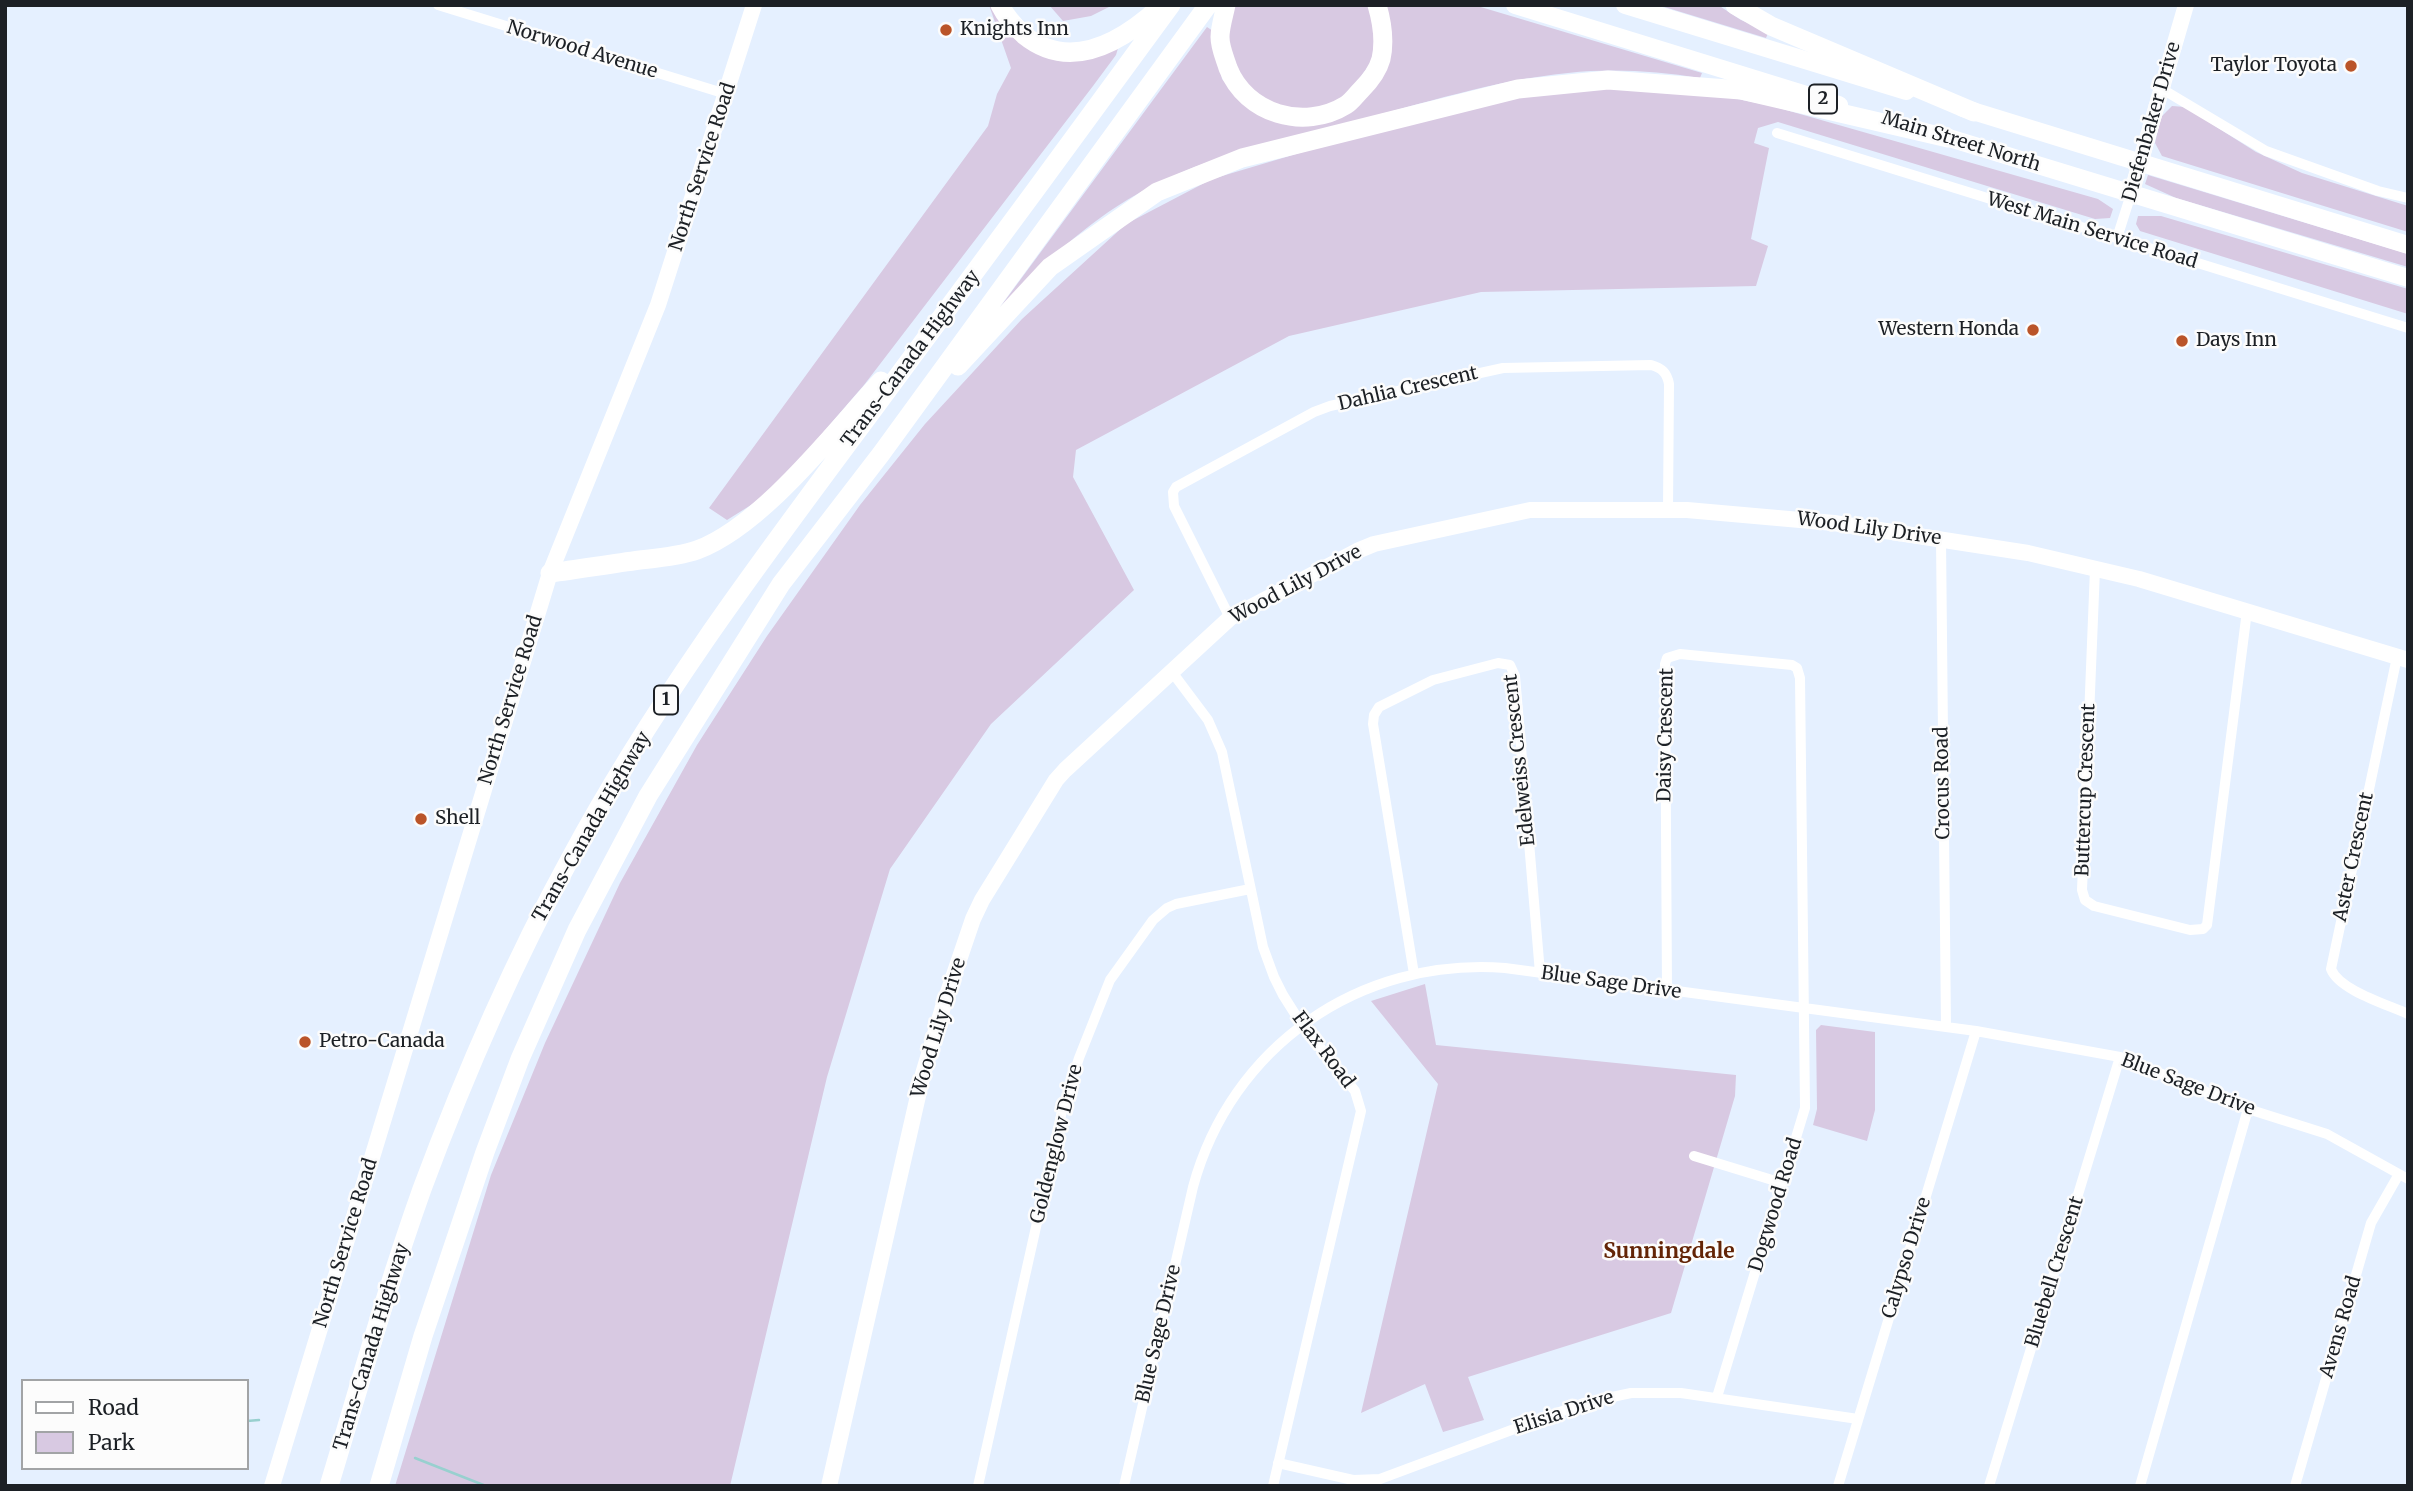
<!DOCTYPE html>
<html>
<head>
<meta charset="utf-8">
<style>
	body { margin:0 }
	#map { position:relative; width:2413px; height:1491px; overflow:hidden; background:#e5f0ff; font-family:Merriweather,serif }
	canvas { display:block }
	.frame { position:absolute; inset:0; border:7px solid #1c2025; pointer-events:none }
	.legend { position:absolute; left:21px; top:1379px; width:228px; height:91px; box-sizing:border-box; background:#fcfcfc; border:2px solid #a2a4a6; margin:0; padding:9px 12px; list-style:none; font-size:21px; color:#1c2025 }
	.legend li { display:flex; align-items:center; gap:14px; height:35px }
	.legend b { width:35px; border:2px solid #a2a4a6 }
</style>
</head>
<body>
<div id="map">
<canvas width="2413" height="1491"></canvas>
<div class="frame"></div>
<ul class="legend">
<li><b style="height:9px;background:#fff"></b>Road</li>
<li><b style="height:19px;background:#d8c9e2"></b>Park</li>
</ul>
</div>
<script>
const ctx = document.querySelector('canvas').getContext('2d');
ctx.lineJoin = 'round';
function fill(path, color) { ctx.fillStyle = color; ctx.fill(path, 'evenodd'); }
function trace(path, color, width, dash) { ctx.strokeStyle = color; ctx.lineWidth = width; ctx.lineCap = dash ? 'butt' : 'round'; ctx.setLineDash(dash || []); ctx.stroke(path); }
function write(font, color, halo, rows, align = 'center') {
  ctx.font = font + ' Merriweather,serif'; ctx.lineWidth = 5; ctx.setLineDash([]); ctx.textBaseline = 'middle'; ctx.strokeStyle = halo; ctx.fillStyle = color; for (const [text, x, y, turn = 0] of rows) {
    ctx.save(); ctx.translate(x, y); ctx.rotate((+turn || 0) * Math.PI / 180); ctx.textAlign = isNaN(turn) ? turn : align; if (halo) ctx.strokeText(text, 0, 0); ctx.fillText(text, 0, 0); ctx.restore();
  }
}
fill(new Path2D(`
	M989 5H1003L1050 48 1119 45 1116 55 1093 86 864 385 803 456 759 500 727 520 709 508 988 126 997 94 1011 68Z
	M1049 5H1113L1091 16 1063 21Z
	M1235 5H1370L1378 32 1374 58 1348 95 1321 108H1280L1252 91 1234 68 1227 33Z
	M1386 5H1474L1702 73 1700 78C1656 71 1612 68 1568 73 1495 80 1422 104 1351 122 1271 143 1199 157 1127 200 1076 231 1036 272 995 314L1207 27 1213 31 1222 79 1245 105 1291 125 1374 89Z
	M1658 5H1718L1741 20 1769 31 1766 38Z
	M1603 87 1713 94 1772 106 2098 199 2113 209 2110 218 2095 219 1778 122 1758 128 1754 143 1769 148 1751 239 1768 246 1756 286 1481 292 1289 336 1076 450 1073 477 1134 590 991 724 890 869 827 1077 730 1486H395L491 1175 545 1043 620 883 697 745 767 636 860 505 925 424 1022 319 1126 224 1212 179 1323 146 1518 97Z
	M2172 106 2185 107 2256 152 2302 173 2408 206V232L2162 156 2155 143 2161 117Z
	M2148 175 2408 254V267L2176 198 2145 184Z
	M2138 216H2161L2408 289V314L2140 231 2136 224Z
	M1425 984 1436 1045 1736 1075 1735 1096 1671 1313 1468 1377 1484 1420 1443 1432 1425 1384 1361 1413 1438 1084 1371 1001Z
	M1821 1025 1875 1032V1110L1867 1141 1813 1125 1817 1109 1816 1030Z`), '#d8c9e2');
trace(new Path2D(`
	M247 1421 259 1420
	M415 1458 486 1486`), '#98d0cf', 2.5);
trace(new Path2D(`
	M438 5 726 94
	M2162 89 2266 151 2378 191 2408 198
	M1777 133 2408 328
	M2117 238 2131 194
	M1941 539 1946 1027
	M2095 569 2082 890 2085 900 2094 906 2190 930 2203 929 2207 925 2247 611
	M1230 618 1174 506 1173 492 1176 487 1314 412 1330 406 1503 368 1651 365C1662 368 1667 373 1669 384L1668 510
	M2397 657 2331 969C2339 990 2386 1004 2408 1014
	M1172 672 1208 720 1222 752 1263 947 1274 977 1283 995 1302 1025 1355 1091 1361 1111 1273 1486
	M1414 974 1373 724 1374 715 1379 707 1433 680 1498 663 1510 665 1515 676 1540 973
	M1667 990 1665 664 1667 658 1680 654 1792 665 1797 668 1800 678 1805 1108 1717 1397
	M1694 1156 1782 1183
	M1278 1463 1353 1480 1380 1479 1584 1403 1631 1393H1681L1858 1419
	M978 1486 1062 1111 1079 1058 1110 980 1153 920 1167 908 1176 904 1250 889
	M1124 1486 1193 1187C1231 1047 1359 957 1505 968L1976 1031 2120 1057 2248 1109 2327 1134 2408 1179
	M1838 1486 1976 1031
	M1989 1486 2120 1057
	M2140 1486 2248 1109
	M2295 1486 2371 1223 2399 1174`), '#fff', 10);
trace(new Path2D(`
	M2131 194 2186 5
	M272 1486 550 573 658 305 754 5
	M829 1486 923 1074 943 1007 973 919 982 900 1056 780 1065 770 1230 618 1357 551 1374 544 1530 510H1687L1834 523 2028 553 2139 579 2408 660`), '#fff', 16);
trace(new Path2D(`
	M1515 5 1839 105
	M1625 5 1906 91
	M1963 108 2408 245
	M1936 134 2408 278`), '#fff', 18);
trace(new Path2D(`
	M1000 5C1006 17 1014 26 1024 35 1071 73 1123 41 1161 6
	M1226 5C1224 15 1220 27 1220 37 1220 48 1225 58 1228 68 1246 114 1304 131 1346 105 1351 102 1356 95 1361 90 1369 82 1378 70 1381 59 1385 41 1382 22 1377 5
	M1735 5 1771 26 1974 112
	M958 366 1050 267 1157 192 1242 158 1518 89 1608 80 1741 90 1948 138
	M550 573C580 569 610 564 640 560 658 558 680 556 697 550 762 526 834 432 881 381
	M329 1486C359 1387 387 1287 422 1189 464 1076 512 965 570 859 653 704 759 563 864 422 967 284 1069 144 1171 5
	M379 1486 423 1336 485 1152 520 1059 577 930 648 796 781 584 881 454 1208 5`), '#fff', 19);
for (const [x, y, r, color] of [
	[946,30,7,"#ba5429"],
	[2351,66,7,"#ba5429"],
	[2033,330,7,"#ba5429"],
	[2182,341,7,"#ba5429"],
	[421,819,7,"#ba5429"],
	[305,1042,7,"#ba5429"]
]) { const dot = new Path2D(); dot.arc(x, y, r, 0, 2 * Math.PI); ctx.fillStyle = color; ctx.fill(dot); trace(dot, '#fcfcfc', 2.5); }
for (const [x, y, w] of [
	[1823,99,28],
	[666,700,24]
]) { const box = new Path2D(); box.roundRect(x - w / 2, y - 14.5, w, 29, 5); ctx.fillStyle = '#fcfcfc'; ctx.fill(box); trace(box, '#1c2025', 2); }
write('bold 18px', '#1c2025', null, [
	["2",1823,99],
	["1",666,700]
]);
write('19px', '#1c2025', '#fcfcfc', [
	["Knights Inn",960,30],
	["Taylor Toyota",2337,66,"right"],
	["Western Honda",2019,330,"right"],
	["Days Inn",2196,341],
	["Shell",435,819],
	["Petro-Canada",319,1042]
], 'left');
write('19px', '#1c2025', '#fcfcfc', [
	["Norwood Avenue",582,50,17],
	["Diefenbaker Drive",2152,122,-74],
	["Main Street North",1961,142,17],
	["North Service Road",703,167,-72],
	["West Main Service Road",2092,231,17],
	["Trans-Canada Highway",911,359,-53],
	["Dahlia Crescent",1408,389,-13],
	["Wood Lily Drive",1869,529,8],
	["Wood Lily Drive",1296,585,-28],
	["North Service Road",511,700,-73],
	["Daisy Crescent",1666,735,-89],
	["Edelweiss Crescent",1520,760,-96],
	["Crocus Road",1943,783,-91],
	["Buttercup Crescent",2086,790,-88],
	["Trans-Canada Highway",592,827,-60],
	["Aster Crescent",2354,857,-78],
	["Blue Sage Drive",1611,983,8],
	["Wood Lily Drive",939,1028,-73],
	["Flax Road",1323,1050,53],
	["Blue Sage Drive",2188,1085,21],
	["Goldenglow Drive",1057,1144,-76],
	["Dogwood Road",1776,1205,-73],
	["North Service Road",346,1243,-73],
	["Calypso Drive",1907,1258,-73],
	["Bluebell Crescent",2055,1272,-73],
	["Avens Road",2341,1327,-74],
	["Blue Sage Drive",1159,1334,-77],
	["Trans-Canada Highway",372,1347,-73],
	["Elisia Drive",1564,1413,-18]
]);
write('bold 21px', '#632406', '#fcfcfc', [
	["Sunningdale",1669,1252]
]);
</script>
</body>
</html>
